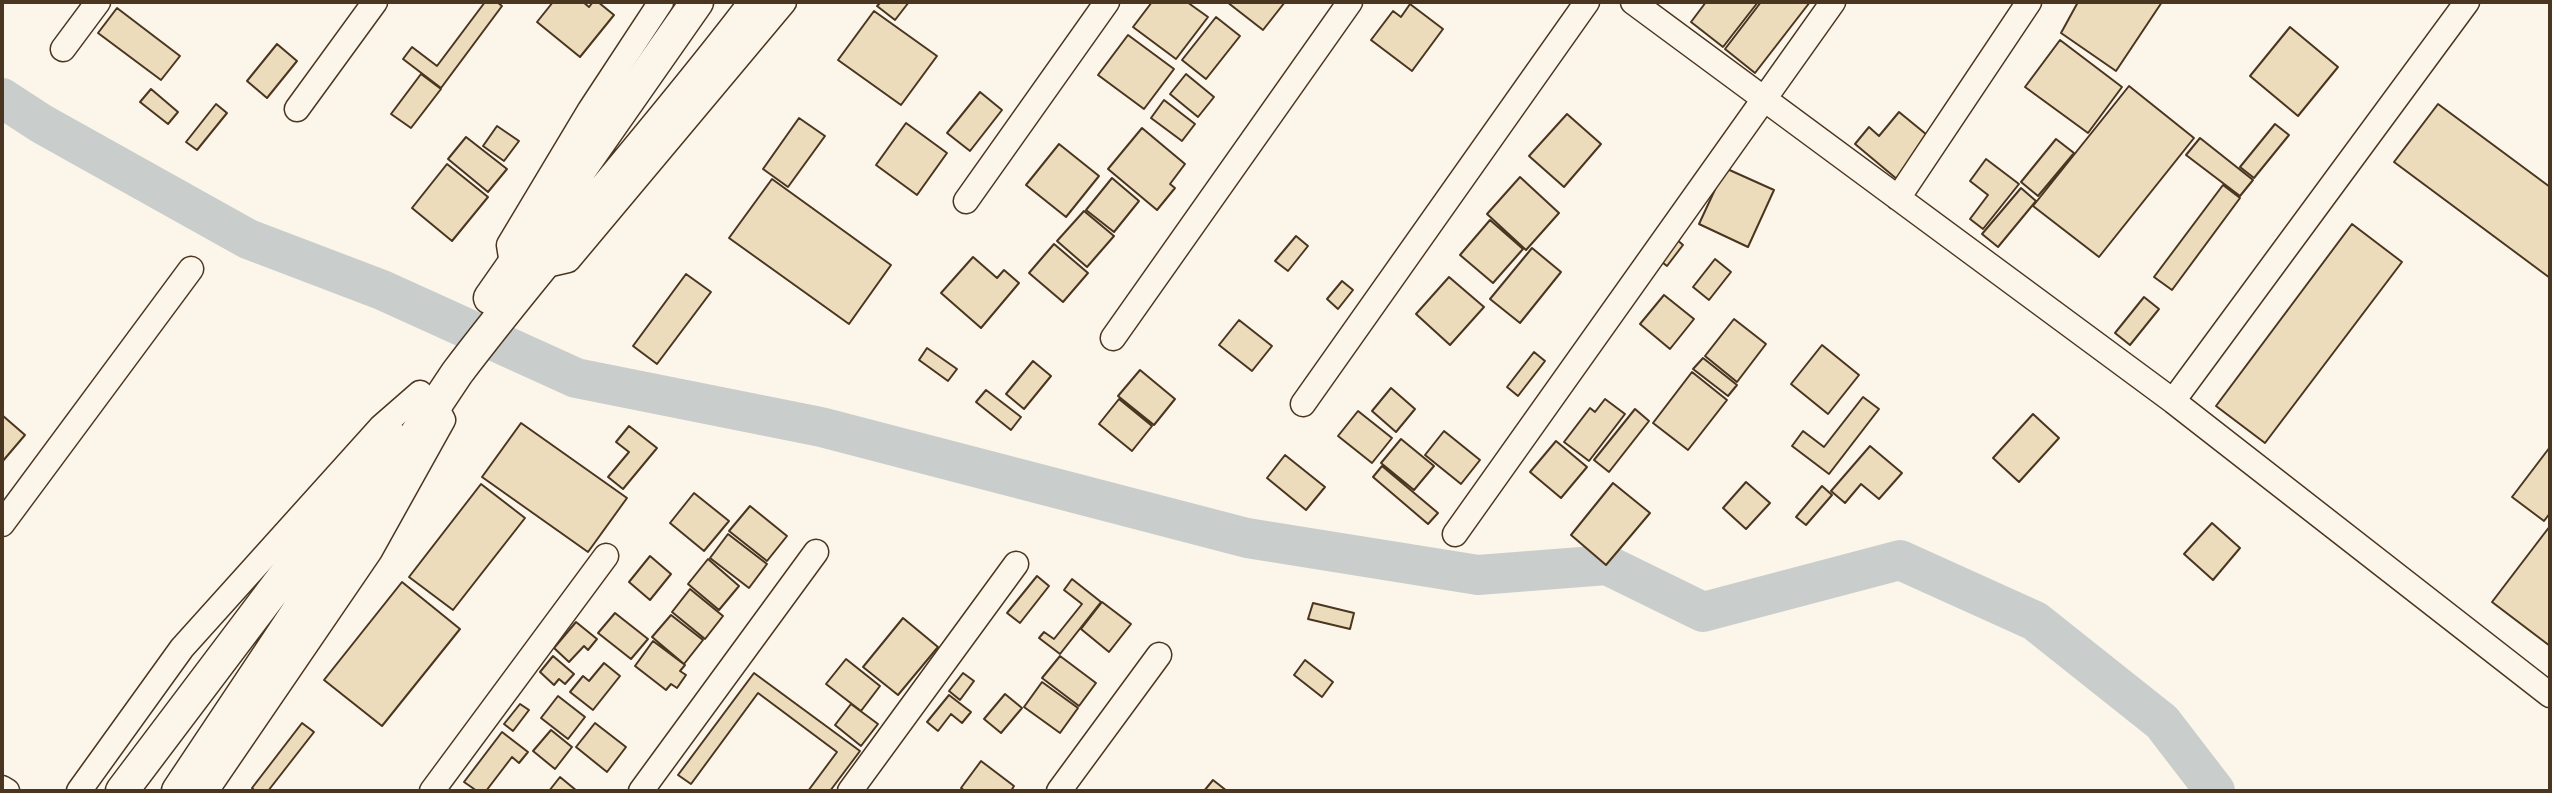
<!DOCTYPE html>
<html>
<head>
<meta charset="utf-8">
<style>
	body { margin:0 }
	#map { position:relative; width:2552px; height:793px; overflow:hidden; background:#fbf6e9; font-family:"IBM Plex Sans",sans-serif }
	canvas { display:block }
	.frame { position:absolute; inset:0; border:4px solid #4a3520; pointer-events:none }
</style>
</head>
<body>
<div id="map">
<canvas width="2552" height="793"></canvas>
<div class="frame"></div>
</div>
<script>
const ctx = document.querySelector('canvas').getContext('2d');
ctx.lineJoin = 'round';
function trace(path, color, width, dash) { ctx.strokeStyle = color; ctx.lineWidth = width; ctx.lineCap = dash ? 'butt' : 'round'; ctx.setLineDash(dash || []); ctx.stroke(path); }
function fill(path, color) { ctx.fillStyle = color; ctx.fill(path, 'evenodd'); }
trace(new Path2D(`
	M2 98 42 124 248 239 382 290 576 378 821 427 1247 538 1478 575 1607 565 1703 612 1900 560 2035 621 2162 722 2215 791`), '#c9cecd', 40);
const building = new Path2D(`
	M485 2H497L502 6 441 88 403 59 412 47 437 66Z
	M553 2H583L589 7 593 2H598L614 15 580 57 537 22Z
	M881 2H909L895 20 877 6Z
	M1152 2H1187L1208 17 1176 59 1133 27Z
	M1227 2H1285L1263 30Z
	M1706 2H1758L1723 47 1691 22Z
	M1761 2H1810L1755 73 1725 49Z
	M2078 2H2162L2116 71 2061 33Z
	M1410 4 1443 29 1412 71 1371 40 1393 11 1401 17Z
	M117 8 180 56 161 80 98 33Z
	M874 11 937 56 901 105 838 60Z
	M1216 17 1240 36 1206 79 1182 60Z
	M2290 27 2338 67 2298 116 2250 76Z
	M1128 35 1174 69 1144 109 1098 75Z
	M2060 40 2122 87 2088 133 2025 87Z
	M277 44 297 61 267 98 247 81Z
	M421 74 441 89 411 128 391 114Z
	M1186 74 1214 97 1198 117 1170 94Z
	M2129 86 2194 138 2099 257 2033 206Z
	M151 89 178 112 168 124 140 102Z
	M980 92 1002 110 970 151 947 133Z
	M1164 100 1195 124 1182 141 1151 118Z
	M216 104 227 113 197 150 186 142Z
	M2438 104 2550 187V278L2394 162Z
	M1899 112 1932 139 1898 180 1855 144 1869 127 1879 136Z
	M1567 114 1601 144 1564 187 1529 156Z
	M799 118 825 136 788 187 763 169Z
	M906 123 947 153 917 195 876 165Z
	M2275 124 2289 135 2254 178 2240 167Z
	M497 126 519 141 504 161 483 146Z
	M1142 128 1185 164 1170 184 1175 188 1157 210 1108 169Z
	M466 137 507 169 488 192 448 159Z
	M2200 138 2253 180 2240 196 2186 155Z
	M2056 139 2074 153 2038 196 2021 182Z
	M1059 144 1099 176 1066 217 1026 185Z
	M1986 159 2019 184 1983 229 1970 219 1988 195 1970 181Z
	M447 164 488 197 452 241 412 208Z
	M1725 168 1774 190 1748 247 1699 224Z
	M1520 177 1559 213 1526 250 1487 214Z
	M1112 178 1139 201 1114 232 1086 210Z
	M772 179 891 265 849 324 729 238Z
	M2223 185 2240 198 2172 290 2154 277Z
	M2021 188 2036 201 1998 247 1982 234Z
	M1084 211 1114 236 1087 267 1057 241Z
	M1490 220 1523 249 1493 283 1460 255Z
	M2352 224 2402 262 2265 443 2216 406Z
	M1296 236 1308 246 1288 271 1275 261Z
	M1675 238 1683 245 1667 266 1658 259Z
	M1054 244 1088 273 1063 302 1029 273Z
	M1532 248 1561 272 1520 323 1490 299Z
	M973 257 997 278 1004 270 1019 283 981 328 941 293Z
	M1715 259 1731 272 1709 300 1693 287Z
	M686 274 711 292 657 364 633 346Z
	M1449 277 1484 307 1450 345 1416 314Z
	M1342 281 1353 290 1338 309 1327 299Z
	M1664 295 1694 319 1670 349 1640 324Z
	M2144 297 2159 309 2130 345 2115 333Z
	M1734 319 1766 344 1737 382 1705 356Z
	M1239 320 1272 346 1252 371 1219 345Z
	M1822 345 1859 375 1828 414 1791 384Z
	M927 348 957 369 948 381 919 360Z
	M1534 352 1545 361 1518 396 1507 387Z
	M1703 358 1737 385 1728 396 1693 369Z
	M1033 361 1051 376 1024 409 1006 394Z
	M1140 370 1175 399 1154 425 1118 396Z
	M1692 372 1727 400 1688 450 1653 423Z
	M1391 388 1415 409 1396 432 1372 411Z
	M986 390 1021 417 1011 430 976 402Z
	M1863 397 1879 409 1829 474 1792 446 1803 431 1824 447Z
	M1119 399 1152 426 1132 451 1099 424Z
	M1605 399 1625 414 1589 461 1564 442 1590 408 1595 412Z
	M1635 409 1649 421 1609 472 1594 460Z
	M1358 411 1392 438 1372 463 1338 436Z
	M2033 414 2059 438 2019 482 1993 458Z
	M2 415 25 435 2 462Z
	M521 423 627 498 588 552 482 477Z
	M629 426 657 448 623 489 608 477 629 452 616 442Z
	M1444 431 1480 460 1461 484 1425 455Z
	M1401 439 1434 466 1414 490 1381 463Z
	M1556 441 1587 467 1561 498 1530 472Z
	M1870 446 1902 473 1879 499 1861 484 1845 503 1831 491Z
	M2550 447V513L2544 521 2512 497Z
	M1285 455 1325 487 1306 510 1267 478Z
	M1382 466 1438 513 1428 524 1373 477Z
	M1746 482 1770 503 1746 529 1723 508Z
	M1613 483 1650 513 1606 565 1571 535Z
	M481 484 525 518 453 610 409 577Z
	M1822 486 1832 495 1806 525 1796 517Z
	M694 493 729 521 704 551 670 523Z
	M750 506 787 536 767 561 729 531Z
	M2212 523 2240 548 2213 580 2184 554Z
	M2550 526V646L2492 602Z
	M728 534 767 564 749 588 710 558Z
	M650 556 671 574 650 600 629 582Z
	M708 559 739 586 719 610 688 584Z
	M1037 576 1049 586 1020 623 1007 613Z
	M1072 579 1101 602 1060 654 1039 638 1044 632 1054 639 1082 604 1064 590Z
	M402 582 460 629 382 726 324 680Z
	M690 589 723 616 705 639 672 612Z
	M1102 602 1131 624 1109 652 1081 629Z
	M1313 603 1354 613 1350 629 1308 619Z
	M615 613 648 639 631 659 598 633Z
	M671 615 703 640 684 664 652 637Z
	M903 618 938 647 898 695 863 667Z
	M576 622 597 639 588 650 584 646 569 662 554 648Z
	M653 641 685 665 680 671 686 675 677 688 671 684 666 690 635 666Z
	M553 656 574 674 565 684 559 679 554 685 540 672Z
	M1060 656 1096 683 1079 706 1042 678Z
	M846 659 880 686 861 711 826 684Z
	M1305 660 1333 682 1322 697 1294 675Z
	M604 663 620 676 593 710 570 692 583 676 589 681Z
	M754 673 860 751 830 791H808L837 752 758 693 691 784 678 775Z
	M963 673 974 681 960 700 949 691Z
	M1042 682 1078 708 1060 733 1024 707Z
	M1005 694 1022 708 1001 733 984 719Z
	M949 695 971 712 962 723 951 714 938 731 927 722Z
	M558 696 585 717 568 739 541 718Z
	M520 704 529 710 513 731 504 724Z
	M851 704 878 724 861 746 835 725Z
	M302 723 314 732 268 791H255L252 788Z
	M595 723 626 747 607 772 576 747Z
	M551 730 572 747 555 769 533 751Z
	M502 732 528 752 519 763 512 757 486 791H477L464 782Z
	M981 761 1014 786 1011 791H965L961 788Z
	M560 777 577 791H549Z
	M1213 780 1227 791H1204Z`);
fill(building, '#ecdcbc');
trace(building, '#4a3520', 2);
const minor = new Path2D(`
	M1633 2 2173 401 2550 695
	M63 49 98 2
	M297 109 375 2
	M1898 198 2029 2
	M966 201 1107 2
	M512 264 509 245 590 110 661 2
	M542 266 568 260 784 2
	M1113 338 1350 2
	M2173 401 2467 2
	M1303 404 1587 2
	M2 524 191 269
	M1455 534 1833 2
	M2 788 7 791
	M79 791 182 648 381 427 420 393
	M206 791 370 551 443 420 437 409
	M432 791 606 556
	M641 791 816 552
	M850 791 1016 564
	M1059 791 1159 655`);
const major = new Path2D(`
	M490 298 697 2
	M122 791 390 436
	M178 791 457 373C553 246 660 129 756 2`);
trace(minor, '#4a3520', 27);
trace(major, '#4a3520', 35);
trace(minor, '#fbf6e9', 24);
trace(major, '#fbf6e9', 32);
</script>
</body>
</html>
